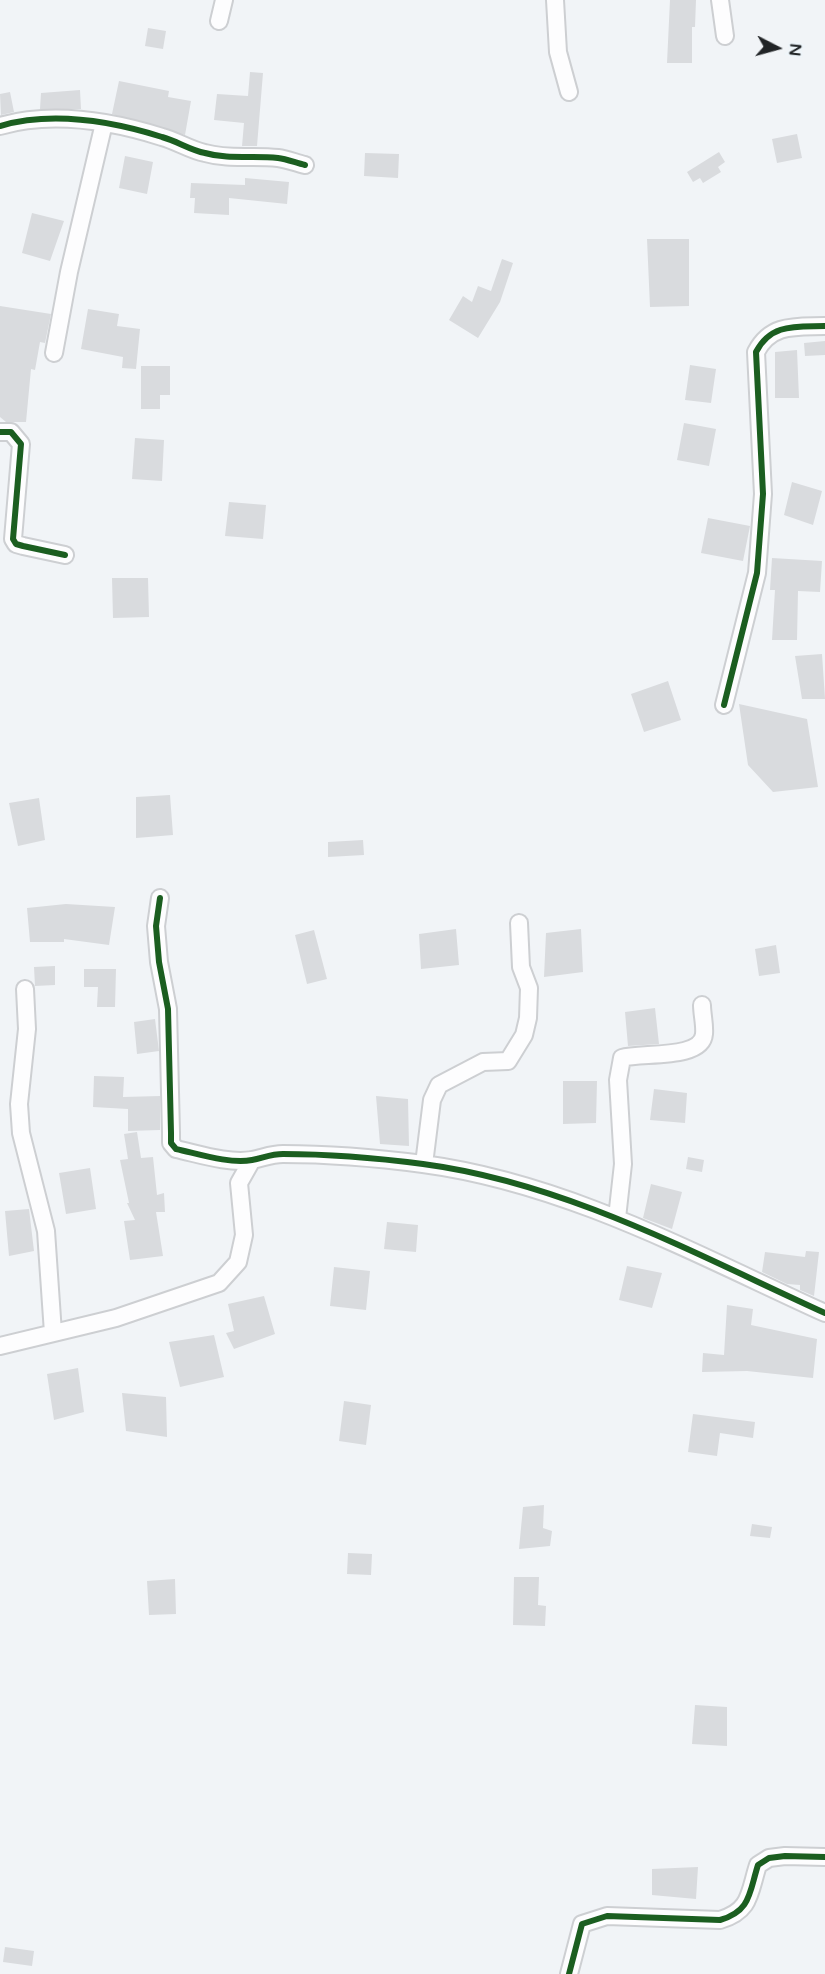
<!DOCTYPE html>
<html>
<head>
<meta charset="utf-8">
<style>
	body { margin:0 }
	#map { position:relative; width:825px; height:1974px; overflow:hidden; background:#f1f4f7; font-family:"Varela Round",sans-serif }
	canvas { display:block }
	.north { position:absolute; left:747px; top:18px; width:60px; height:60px; -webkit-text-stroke:4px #eef5fa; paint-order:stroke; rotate:96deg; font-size:16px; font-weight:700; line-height:24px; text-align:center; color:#212426 }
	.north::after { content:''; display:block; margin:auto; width:21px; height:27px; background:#212426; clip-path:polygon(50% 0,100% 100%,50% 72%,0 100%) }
</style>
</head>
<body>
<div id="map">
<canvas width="825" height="1974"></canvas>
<div class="north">N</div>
</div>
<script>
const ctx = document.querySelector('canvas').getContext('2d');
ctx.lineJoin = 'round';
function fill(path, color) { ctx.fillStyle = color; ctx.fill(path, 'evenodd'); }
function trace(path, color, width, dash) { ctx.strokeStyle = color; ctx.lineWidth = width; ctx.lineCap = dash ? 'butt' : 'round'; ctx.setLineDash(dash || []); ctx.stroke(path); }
fill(new Path2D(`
	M670 0H696L695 27H692V63H667Z
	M148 28 166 31 163 49 145 46Z
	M250 72 263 73 257 146H242L244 123 214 120 217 94 248 96Z
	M119 81 169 91 168 97 191 101 185 135 112 114Z
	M80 90 81 109H40L41 93Z
	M10 92 14 112 1 115 0 94Z
	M797 134 802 158 777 163 772 139Z
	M719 152 725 162 718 167 721 172 703 183 700 178 693 182 687 172Z
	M365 153 399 154 398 178 364 176Z
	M125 156 153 162 147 194 119 188Z
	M245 178 289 182 287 204 229 198V215L194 213 195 198H190L191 183 245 185Z
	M32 213 64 221 50 261 22 253Z
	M647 239H689V306L650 307Z
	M502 259 513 263 500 302 478 338 449 320 463 296 472 302 478 286 491 291Z
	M0 306 51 314 45 343 40 342 35 370 31 369 26 422H6L0 417Z
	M88 309 119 314 117 326 140 329 136 369 122 368 123 357 81 349Z
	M825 341V355L805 356 804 343Z
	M797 350 799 398H775V352Z
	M690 365 716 369 711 403 685 400Z
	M141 366H170V395H160V409H141Z
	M684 423 716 429 709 466 677 460Z
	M135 438 164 440 162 481 132 479Z
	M792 482 822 491 813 525 784 515Z
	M229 502 266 505 263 539 225 536Z
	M708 518 750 526 743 561 701 553Z
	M772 558 822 561 820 592 798 591 797 640H772L775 590H770Z
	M112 578H148L149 617 113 618Z
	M822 654 825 699H802L795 656Z
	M668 681 681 720 644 732 631 694Z
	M739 704 807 719 818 787 773 792 748 765Z
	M170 795 173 835 136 838V797Z
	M39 798 45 840 18 846 9 803Z
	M363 840 364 855 328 857V842Z
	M66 904 115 907 109 945 64 939V942H30L27 908Z
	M456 929 459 965 421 969 419 934Z
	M581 929 583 972 544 977 546 933Z
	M314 930 327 979 307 984 295 935Z
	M776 945 780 973 759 976 755 949Z
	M55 966V985L35 986 34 967Z
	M84 969H116L115 1007H97L98 987H84Z
	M655 1008 659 1044 628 1046 625 1012Z
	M155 1019 159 1051 137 1054 134 1022Z
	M94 1076 124 1077 123 1097 160 1096V1130L128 1131V1109L93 1107Z
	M563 1081H597L596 1123 563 1124Z
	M654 1089 687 1093 685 1123 650 1120Z
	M376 1096 408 1099 409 1146 380 1144Z
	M137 1132 141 1158 153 1157 157 1195 164 1193 165 1212H156L163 1256 130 1260 124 1221 135 1220 127 1203H129L120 1160 128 1159 124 1134Z
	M688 1157 704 1160 702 1172 686 1169Z
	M90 1168 96 1209 66 1214 59 1173Z
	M651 1184 682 1192 672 1229 643 1218Z
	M29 1209 34 1251 9 1256 5 1211Z
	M387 1222 418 1225 416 1252 384 1249Z
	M806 1251 819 1252 814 1296 800 1290V1285L787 1284 762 1272 765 1252 805 1257Z
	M627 1266 662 1273 652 1308 619 1300Z
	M334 1267 370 1271 366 1310 330 1306Z
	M264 1296 275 1334 234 1349 226 1333 234 1331 228 1304Z
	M727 1305 753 1309 751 1325 817 1339 813 1378 747 1371 702 1372 703 1353 724 1355Z
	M214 1335 224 1377 180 1387 169 1342Z
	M78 1368 84 1412 54 1420 47 1374Z
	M122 1393 166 1397 167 1437 126 1431Z
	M344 1401 371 1405 366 1445 339 1441Z
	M693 1414 755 1422 753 1438 720 1433 717 1456 688 1452Z
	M544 1505 543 1528 552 1531 550 1546 519 1549 523 1507Z
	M752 1524 772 1527 770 1538 750 1536Z
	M348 1553 372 1554 371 1575 347 1574Z
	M514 1577H539L538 1605 546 1606 545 1626 513 1625Z
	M175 1579 176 1614 149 1615 147 1581Z
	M695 1705 727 1707V1746L692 1744Z
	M698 1867 696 1899 652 1895V1869Z
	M5 1947 34 1951 32 1966 3 1962Z`), '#d9dbde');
const street = new Path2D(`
	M555 0 558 52 569 92
	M720 0 725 36
	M219 21 224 0
	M0 126C52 111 111 121 162 137 177 141 190 150 205 153 229 160 253 155 278 158 287 159 296 163 305 165
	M54 353 69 272 104 123
	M0 432H11L21 444 13 539 16 544 23 546 65 555
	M724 705 757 573 763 494 756 352C771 323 796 327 825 326
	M160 898 156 926 159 962 168 1009 171 1133V1143L176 1149C199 1154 229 1164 252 1160 263 1158 271 1154 283 1154 329 1154 377 1158 423 1164 566 1183 695 1254 825 1313
	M25 989 27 1029 19 1104 21 1133 46 1231 53 1333
	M424 1164 432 1100 439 1085 483 1062 508 1061 524 1035 528 1018 529 988 521 967 519 923
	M617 1218 623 1164 618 1080 622 1058C641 1052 702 1060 704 1034 705 1025 702 1014 702 1005
	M0 1346 116 1318 219 1283 238 1262 244 1235 239 1183 252 1160
	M569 1974 582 1924 607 1916 720 1920C751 1911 749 1893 758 1865L769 1858 785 1856 825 1857`);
trace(street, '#cdcfd2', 20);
trace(street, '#fdfdfe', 16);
trace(new Path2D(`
	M0 126C52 111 111 121 162 137 177 141 190 150 205 153 229 160 253 155 278 158 287 159 296 163 305 165
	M0 432H11L21 444 13 539 16 544 23 546 65 555
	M724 705 757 573 763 494 756 352C771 323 796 327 825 326
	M160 898 156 926 159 962 168 1009 171 1133V1143L176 1149C199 1154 229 1164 252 1160 263 1158 271 1154 283 1154 329 1154 377 1158 423 1164 566 1183 695 1254 825 1313
	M569 1974 582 1924 607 1916 720 1920C751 1911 749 1893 758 1865L769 1858 785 1856 825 1857`), '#1b5e20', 6);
</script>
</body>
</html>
